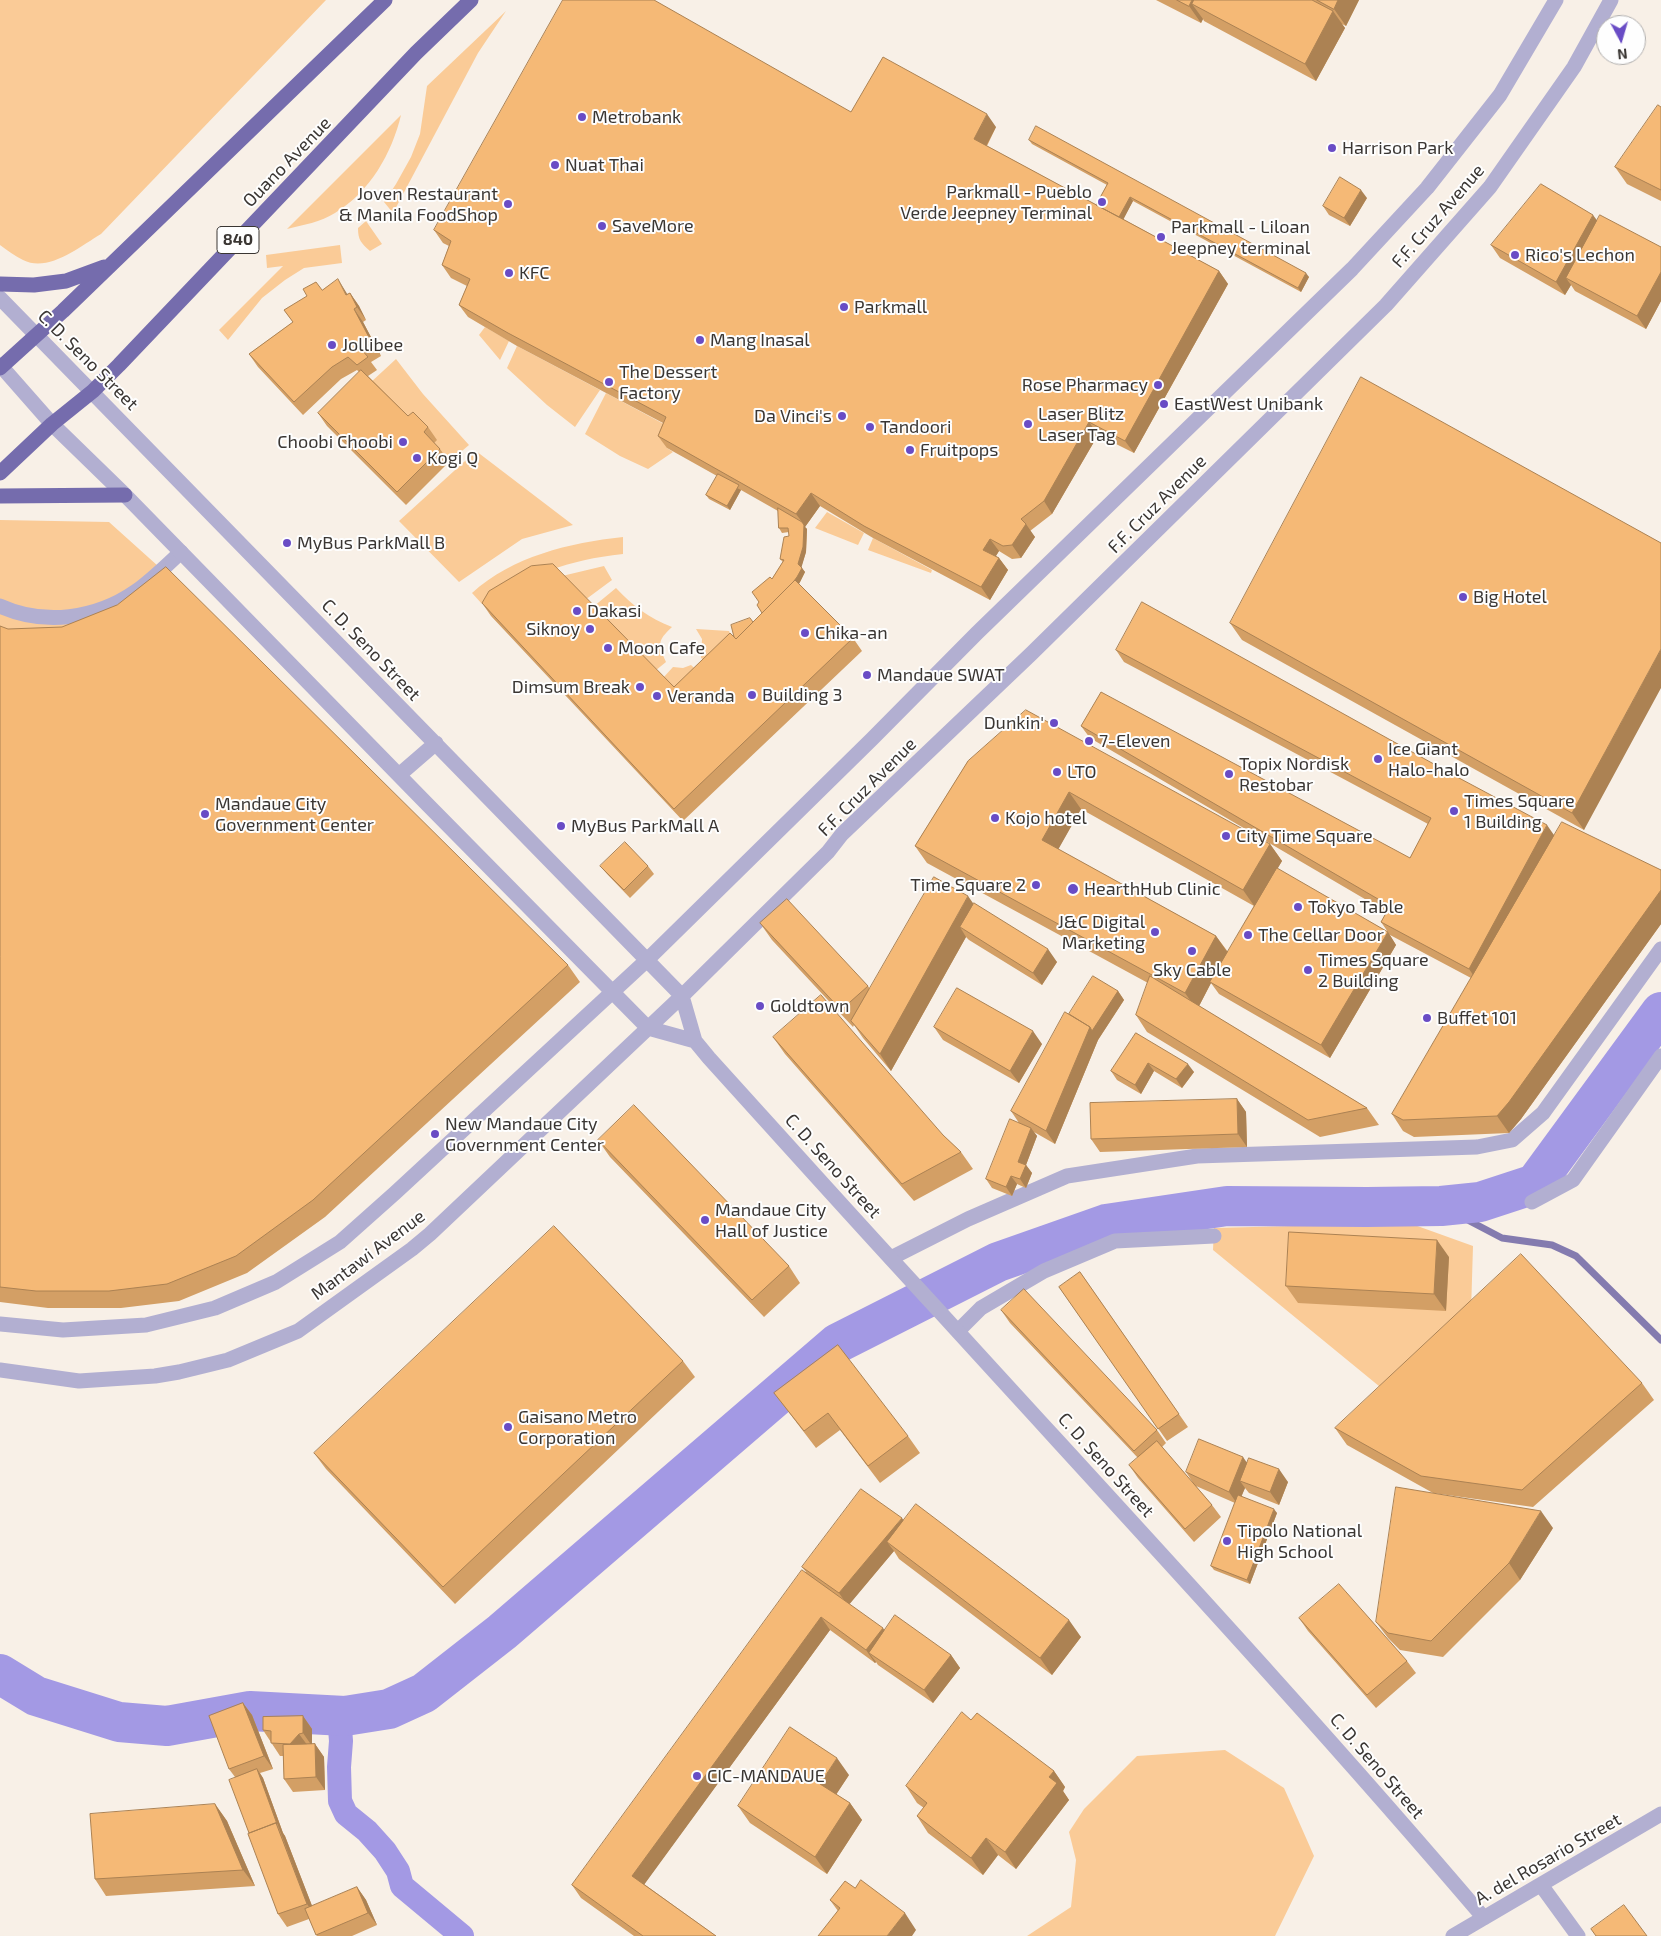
<!DOCTYPE html>
<html>
<head>
<meta charset="utf-8">
<style>
	body { margin:0 }
	#map { position:relative; width:1661px; height:1936px; overflow:hidden; background:#f8f0e7; font-family:"Exo 2",sans-serif }
	canvas { display:block }
	.north { position:absolute; left:1596px; top:15px; width:50px; height:50px; box-sizing:border-box; background:#fefefe; border:1px solid #b0aead; border-radius:50%; rotate:174deg; font-size:14px; font-weight:700; line-height:20px; text-align:center; color:#3a3633 }
	.north::after { content:''; display:block; margin:auto; width:18px; height:22px; background:#694cc5; clip-path:polygon(50% 0,100% 100%,50% 72%,0 100%) }
</style>
</head>
<body>
<div id="map">
<canvas width="1661" height="1936"></canvas>
<div class="north">N</div>
</div>
<script>
const ctx = document.querySelector('canvas').getContext('2d');
ctx.lineJoin = 'round';
function fill(path, color) { ctx.fillStyle = color; ctx.fill(path, 'evenodd'); }
function trace(path, color, width, dash) { ctx.strokeStyle = color; ctx.lineWidth = width; ctx.lineCap = dash ? 'butt' : 'round'; ctx.setLineDash(dash || []); ctx.stroke(path); }
function write(font, color, halo, rows, align = 'center') {
  ctx.font = font + ' "Exo 2",sans-serif'; ctx.lineWidth = 4; ctx.setLineDash([]); ctx.textBaseline = 'middle'; ctx.strokeStyle = halo; ctx.fillStyle = color; for (const [text, x, y, turn = 0] of rows) {
    ctx.save(); ctx.translate(x, y); ctx.rotate((+turn || 0) * Math.PI / 180); ctx.textAlign = isNaN(turn) ? turn : align; if (halo) ctx.strokeText(text, 0, 0); ctx.fillText(text, 0, 0); ctx.restore();
  }
}
fill(new Path2D(`
	M0 0H326L101 234C79 247 48 273 23 260 15 256 7 250 0 245Z
	M506 11 478 53 393 213 384 202 396 184 411 157 420 134 427 86Z
	M401 115C392 153 370 192 335 213 321 222 303 225 287 229Z
	M366 221 382 244 370 251C361 243 358 240 358 228Z
	M340 245 342 263 304 268 285 280 262 298 228 340 219 330 283 266 267 268 266 255Z
	M485 327 509 341 500 360 479 335Z
	M517 346 600 390 575 427 547 405 507 368Z
	M396 359 423 394 469 445 449 462 370 383Z
	M606 393 675 430 667 448 673 452 648 469 620 456 585 434Z
	M476 451 573 525 522 539 459 582 399 521Z
	M827 512 864 533 858 545 815 528Z
	M0 520 109 522 178 584 128 622 0 638Z
	M623 537V554C567 560 530 575 482 604L472 593C513 556 569 543 623 537Z
	M873 538 932 570 931 573 868 550Z
	M604 566 612 580 585 600 562 576Z
	M616 588C633 606 649 618 672 627 657 641 658 644 666 662L655 671 593 607Z
	M696 629 729 631 736 649 716 667 701 658 702 639Z
	M691 665 705 678 683 700 662 679 673 667 683 668Z
	M1409 1223 1473 1246 1471 1312 1385 1391 1213 1250 1214 1228Z
	M1225 1750 1284 1788 1314 1856 1275 1936H1027L1071 1907 1076 1860 1069 1832 1084 1809 1137 1756Z`), '#facb97');
trace(new Path2D(`
	M1441 1206 1502 1238 1552 1245 1576 1256 1661 1340`), '#847baf', 7);
trace(new Path2D(`
	M339 1715 341 1741 339 1767 340 1801 346 1814 367 1831 385 1851 398 1871 402 1886 462 1936`), '#a399e4', 24);
trace(new Path2D(`
	M0 1674 36 1696 119 1722 167 1726 250 1711 345 1716 389 1709 424 1693 502 1632 838 1343 998 1262 1106 1224 1227 1206 1367 1207 1441 1206 1480 1202 1535 1184 1661 1012`), '#a399e4', 40);
trace(new Path2D(`
	M0 606C44 626 96 619 135 592 151 581 166 566 181 552`), '#b2afd1', 15);
trace(new Path2D(`
	M1532 1202 1573 1180 1661 1056
	M891 1258 968 1219 1067 1176 1197 1156 1477 1147 1512 1140 1543 1113 1661 949
	M958 1331 981 1308 1044 1271 1115 1241 1214 1236`), '#b2afd1', 15);
trace(new Path2D(`
	M0 298 682 996 695 1041 709 1058C786 1143 862 1228 940 1312 1123 1513 1308 1711 1484 1918
	M0 365 52 424 125 495 427 804 648 1028 695 1041
	M399 775 436 743
	M0 1324 63 1330 146 1325 215 1308 276 1282 340 1242 395 1193 647 960 872 739 977 633 1352 269 1427 188 1500 95 1556 0
	M0 1370 79 1381 155 1376 179 1372 228 1360 298 1331 412 1249 430 1234 682 996 828 852 842 834 1031 654 1386 305 1490 187 1574 67 1611 0
	M1541 1885 1578 1936
	M1453 1936 1661 1814`), '#b2afd1', 15);
trace(new Path2D(`
	M0 284 34 285 66 281 104 267
	M0 368 63 311 385 0
	M0 473 52 424 93 391 119 365 416 53 471 0
	M0 496 125 495`), '#756cad', 15);
fill(new Path2D(`
	M1156 0H1359L1346 26 1342 24 1345 28 1316 81 1204 21 1203 19 1201 23Z
	M1661 107V201L1627 184 1615 167Z
	M851 112 996 127 987 146 1096 205 1107 185 1032 144 1029 140 1309 277 1301 292 1133 201 1123 219 1219 271 1228 284 1134 453 1098 435 1052 514 1030 531 1035 537 1021 558 1012 559 999 551 996 556 999 558 1008 570 990 600 873 538 820 506 805 527 807 529 806 552 801 567 805 572 799 584 853 638 862 651 683 821 491 616 482 603 674 687 734 637 753 622 762 613 759 602 772 579 783 562 780 559 789 536V532L782 533 779 528 778 511 741 490 730 510 709 499 706 495 717 476 667 448 658 436 663 423 517 346 468 317 459 305 467 286 451 278 442 265 449 246 443 243 434 230Z
	M1367 198 1350 226 1329 215 1323 206Z
	M1597 220 1661 247V301L1646 329 1575 291 1571 285 1565 295 1500 258 1491 245Z
	M322 290 348 294 350 293 359 306 366 320 363 322 381 356 371 362 377 370 368 376 408 416 428 427 437 440 434 443 440 449 449 462 406 505 327 426 318 413 359 372 357 370 341 379 303 415 258 367 249 354 293 322 284 310Z
	M1661 543 1584 830 1242 640 1230 623Z
	M0 626 568 965 580 982 325 1217 247 1273 179 1301 121 1308H48L0 1302Z
	M1116 650 1554 835 1661 870V924L1521 1119 1509 1133 1414 1137 1403 1131 1392 1114 1471 978 1390 935 1381 922 1387 912 1090 738 1081 726 1410 858 1428 824 1124 662Z
	M968 761 1270 844 1282 861 1277 869 1388 932 1396 945 1330 1058 1219 994 1211 983 1199 1006 1367 1108 1379 1125 1320 1137 1147 1032 1136 1015 1148 983 927 863 915 846ZM1081 809 1254 906 1228 952 1216 936 1058 849Z
	M600 866H648L654 874 630 898 607 874Z
	M974 904 1057 962 1042 985 969 940 966 937 891 1071 863 1038 854 1025 853 1027 772 940 760 923 868 986 870 989Z
	M1118 991 1124 1000 1098 1040 1055 1144 1034 1132 1037 1136 1026 1165 1032 1173 1026 1188 1017 1184 1012 1196 992 1188 986 1179 1019 1123 1011 1111 1069 1014Z
	M934 1027 1042 1044 1019 1083 943 1040Z
	M1136 1033 1194 1072 1182 1088 1154 1071 1141 1094 1117 1080 1111 1071Z
	M773 1037 943 1135 961 1152 973 1169 914 1201 785 1054Z
	M1237 1099 1246 1112 1247 1147 1100 1152 1091 1139Z
	M598 1140 789 1266 800 1283 764 1317 610 1157Z
	M1449 1257 1446 1311 1298 1303 1286 1286Z
	M1080 1272 1188 1427 1167 1441 1059 1287Z
	M1001 1310 1157 1430 1166 1443 1162 1447 1193 1483 1186 1472 1247 1462 1288 1482 1279 1505 1249 1493 1245 1488 1241 1496 1277 1513 1250 1584 1214 1570 1211 1566 1235 1503 1196 1486 1212 1505 1221 1517 1194 1542 1138 1478 1129 1465 1138 1458 1010 1323Z
	M683 1361 695 1377 455 1604 326 1469 314 1453Z
	M1642 1383 1654 1400 1533 1507 1433 1493 1347 1445 1335 1428Z
	M774 1393 908 1436 920 1453 880 1483 840 1430 816 1448Z
	M904 1521 1081 1637 1052 1675 899 1559 894 1551 849 1604 884 1631 951 1655 960 1668 933 1703 878 1665 876 1662 875 1663 830 1630 644 1884 716 1936H634L581 1898 572 1885 806 1572 802 1567Z
	M1553 1528 1520 1580 1443 1657 1400 1650 1388 1638 1376 1622Z
	M1299 1618 1407 1661 1416 1673 1376 1708 1308 1631Z
	M243 1703 252 1715 273 1769 260 1773 263 1778 283 1833 285 1836 312 1906 357 1887 366 1900 377 1925 352 1936H317L309 1919 287 1927 278 1914 249 1833 235 1777 229 1769Z
	M303 1716 312 1729V1744H315L324 1757 325 1790 293 1792 284 1779 283 1756H280L263 1730Z
	M971 1720 1054 1771 1065 1787 1063 1791 1069 1800 1016 1869 998 1855 983 1875 928 1833 917 1816 924 1808 917 1803 906 1786Z
	M849 1775 836 1794 850 1803 862 1820 827 1874 750 1823 738 1806Z
	M215 1804 227 1821 255 1886 106 1896 95 1879Z
	M855 1888 916 1930 838 1911 830 1900Z`), '#d39f65');
fill(new Path2D(`
	M1192 0H1213L1192 4 1203 19 1201 23 1189 6Z
	M1338 0H1359L1346 26 1334 9Z
	M1333 11 1345 28 1316 81 1305 64Z
	M987 114 996 127 983 152 974 139Z
	M1361 190 1367 198 1350 226 1344 218Z
	M1130 197 1133 201 1120 226 1117 221Z
	M1593 215 1602 227 1566 278 1571 285 1565 295 1556 282Z
	M1219 271 1228 284 1134 453 1125 441Z
	M1661 272V301L1646 329 1637 316Z
	M1306 273 1309 277 1301 292 1298 288Z
	M338 279 346 292 355 308 346 295Z
	M350 293 359 306 366 320 357 307Z
	M354 309 363 322 381 356 372 343Z
	M1089 422 1098 435 1052 514 1044 501Z
	M737 488 741 490 730 510 727 506Z
	M811 493 820 506 805 527 807 529 806 552 801 569 798 564 802 522 796 514Z
	M1026 524 1035 537 1021 558 1012 545Z
	M990 539 999 551 992 562 983 550Z
	M999 558 1008 570 990 600 981 587Z
	M802 568 805 572 800 582 790 596 787 591Z
	M1661 649V688L1584 830 1572 813Z
	M1069 792 1081 809 1054 857 1042 840Z
	M1547 825 1556 838 1478 982 1469 969Z
	M1270 844 1282 861 1255 907 1243 890Z
	M1661 890V924L1521 1119 1509 1133 1497 1116Z
	M968 896 980 913 960 927 966 937 891 1071 880 1054Z
	M1388 932 1396 945 1330 1058 1321 1045Z
	M1216 936 1228 953 1210 982 1211 983 1197 1010 1185 993Z
	M1048 949 1057 962 1042 985 1033 973Z
	M1118 991 1124 1000 1098 1040 1055 1144 1046 1131 1090 1027Z
	M1033 1031 1042 1044 1019 1083 1010 1071Z
	M1148 1063 1154 1071 1141 1094 1135 1085Z
	M1188 1064 1194 1072 1182 1088 1176 1079Z
	M1237 1099 1246 1112 1247 1147 1238 1134Z
	M1031 1128 1037 1136 1026 1165 1032 1173 1026 1188 1020 1179 1018 1162Z
	M1011 1176 1017 1184 1012 1196 1006 1187Z
	M1437 1240 1449 1257 1446 1311 1434 1294Z
	M1243 1457 1252 1470 1240 1481 1245 1488 1238 1505 1229 1492Z
	M1279 1469 1288 1482 1279 1505 1270 1492Z
	M1274 1509 1277 1513 1250 1584 1247 1580Z
	M1541 1511 1553 1528 1520 1580 1509 1563Z
	M902 1518 911 1531 887 1542 894 1551 848 1606 839 1593Z
	M821 1617 830 1630 641 1889 632 1876Z
	M1069 1620 1081 1637 1052 1675 1040 1658Z
	M883 1628 892 1641 869 1653 876 1662 875 1663 866 1650Z
	M951 1655 960 1668 933 1703 924 1690Z
	M243 1703 252 1715 273 1769 264 1756Z
	M303 1716 312 1729V1746L303 1733Z
	M299 1734 308 1746 299 1756 290 1744Z
	M315 1744 324 1757 325 1790 316 1777Z
	M837 1758 849 1775 832 1801 820 1784Z
	M257 1769 263 1778 283 1833 285 1836 316 1916 307 1904Z
	M1054 1771 1065 1787 1063 1791 1069 1800 1016 1869 1005 1852 1049 1777Z
	M850 1803 862 1820 827 1874 815 1857Z
	M215 1804 227 1821 255 1886 243 1870Z
	M986 1838 998 1855 983 1875 971 1858Z
	M357 1887 366 1900 377 1925 368 1913Z
	M905 1913 916 1930 912 1936H887Z`), '#ac8253');
const building = new Path2D(`
	M563 0H654L851 112 883 57 987 114 974 139 1219 271 1125 441 1089 422 1044 501 1021 519 1026 524 1012 545 1003 546 990 539 983 550 999 558 981 587 864 526 811 493 796 514 658 436 666 417 508 333 459 305 470 279 442 265 451 241 434 230Z
	M1177 0H1192L1189 6Z
	M1194 0H1312L1333 11 1305 64 1192 4Z
	M1317 0H1338L1334 9Z
	M1658 105 1661 107V190L1615 167Z
	M1036 126 1306 273 1298 288 1130 197 1119 217 1096 205 1108 183 1029 140Z
	M1340 177 1361 190 1344 218 1323 206Z
	M1541 184 1593 215 1556 282 1491 245Z
	M1600 215 1661 247V272L1637 316 1566 278Z
	M338 279 346 295 350 293 357 307 354 309 372 343 361 349 368 357 357 365 348 357 332 367 294 402 249 354 293 322 284 310 307 296 303 289 316 282 322 290Z
	M361 370 408 416 413 412 428 427 424 432 440 449 397 492 318 413Z
	M1361 377 1661 543V649L1572 813 1230 623Z
	M718 474 739 485 727 506 706 495Z
	M778 508 802 522 804 525 803 547 798 564 802 568 797 577 794 581 762 613 757 605 759 602 752 592 770 577 772 579 784 560 780 559 784 537 789 536 788 528H779Z
	M553 564 674 687 730 633 736 639 795 580 853 638 674 809 482 603 489 591 531 566Z
	M166 567 568 965 313 1200 236 1256 167 1284 109 1291H36L0 1287V626L8 629 62 627 117 605Z
	M1142 602 1459 778 1547 825 1469 969 1381 922 1390 906 1081 726 1101 692 1410 858 1431 818 1116 650Z
	M750 618 753 622 736 639 734 637 731 625Z
	M1026 710 1270 844 1243 890 1069 792 1042 840 1216 936 1185 993 915 846 968 761Z
	M1562 822 1661 870V890L1509 1102 1497 1116 1403 1120 1392 1114Z
	M625 842 648 866 624 890 600 866Z
	M1277 868 1388 932 1321 1045 1210 982Z
	M934 877 968 896 880 1054 851 1021Z
	M787 899 868 986 841 1010 760 923Z
	M974 903 1048 949 1033 973 960 927Z
	M1093 976 1118 991 1092 1031 1090 1027 1069 1014Z
	M1150 976 1367 1108 1308 1120 1136 1015Z
	M957 988 1033 1031 1010 1071 934 1027Z
	M821 995 943 1135 961 1152 902 1184 773 1037Z
	M1065 1012 1090 1027 1046 1131 1011 1111Z
	M1136 1033 1188 1064 1176 1079 1148 1063 1135 1085 1111 1071Z
	M1237 1099 1238 1134 1091 1139 1090 1103Z
	M634 1105 789 1266 752 1300 598 1140Z
	M1010 1119 1031 1128 1018 1162 1026 1165 1020 1179 1011 1176 1006 1187 986 1179Z
	M554 1226 683 1361 443 1587 314 1453Z
	M1289 1232 1437 1240 1434 1294 1286 1286Z
	M1521 1254 1642 1383 1522 1490 1421 1476 1335 1428Z
	M1080 1272 1179 1414 1158 1429 1059 1287Z
	M1024 1289 1157 1430 1134 1451 1001 1310Z
	M838 1345 908 1436 868 1466 828 1413 804 1431 774 1393Z
	M1199 1439 1243 1457 1229 1492 1186 1472Z
	M1157 1441 1212 1505 1185 1529 1129 1465Z
	M1249 1458 1279 1469 1270 1492 1240 1481Z
	M1396 1487 1541 1511 1509 1563 1431 1641 1388 1633 1376 1622Z
	M861 1489 902 1518 839 1593 802 1567Z
	M1238 1495 1274 1509 1247 1580 1211 1566Z
	M916 1504 1069 1620 1040 1658 887 1542Z
	M802 1570 883 1628 866 1650 821 1617 632 1876 716 1936H643L572 1885Z
	M1339 1584 1407 1661 1367 1695 1299 1618Z
	M895 1615 951 1655 924 1690 869 1653Z
	M243 1703 264 1756 229 1769 209 1716Z
	M962 1712 971 1720 977 1713 1054 1771 1049 1777 1057 1783 1005 1852 986 1838 971 1858 917 1816 927 1803 906 1786Z
	M303 1716V1733L299 1734 290 1744 271 1743V1731L263 1730V1717Z
	M790 1727 837 1758 820 1784 850 1803 815 1857 738 1806Z
	M315 1744 316 1777 284 1779 283 1745Z
	M257 1769 277 1824 276 1823 249 1833 229 1780Z
	M215 1804 243 1870 95 1879 90 1814Z
	M276 1823 307 1904 278 1914 248 1834Z
	M861 1880 905 1913 887 1936H818L840 1908 830 1900 845 1881 855 1888Z
	M357 1887 368 1913 316 1935 305 1909Z
	M1624 1905 1647 1936H1596L1591 1929Z`);
fill(building, '#f5b976');
trace(building, '#ac8253', 1);
for (const [x, y, r, color] of [
	[582,117,5,"#694cc5"],
	[1332,148,5,"#694cc5"],
	[555,165,5,"#694cc5"],
	[1102,202,5,"#694cc5"],
	[508,204,5,"#694cc5"],
	[602,226,5,"#694cc5"],
	[1161,237,5,"#694cc5"],
	[1515,255,5,"#694cc5"],
	[509,273,5,"#694cc5"],
	[844,307,5,"#694cc5"],
	[700,340,5,"#694cc5"],
	[332,345,5,"#694cc5"],
	[609,382,5,"#694cc5"],
	[1158,385,5,"#694cc5"],
	[1164,404,5,"#694cc5"],
	[842,416,5,"#694cc5"],
	[1028,424,5,"#694cc5"],
	[870,427,5,"#694cc5"],
	[403,442,5,"#694cc5"],
	[910,450,5,"#694cc5"],
	[417,458,5,"#694cc5"],
	[287,543,5,"#694cc5"],
	[1463,597,5,"#694cc5"],
	[577,611,5,"#694cc5"],
	[590,629,5,"#694cc5"],
	[805,633,5,"#694cc5"],
	[608,648,5,"#694cc5"],
	[867,675,5,"#694cc5"],
	[640,687,5,"#694cc5"],
	[752,695,5,"#694cc5"],
	[657,696,5,"#694cc5"],
	[1054,723,5,"#694cc5"],
	[1089,741,5,"#694cc5"],
	[1378,759,5,"#694cc5"],
	[1057,772,5,"#694cc5"],
	[1229,774,5,"#694cc5"],
	[1454,811,5,"#694cc5"],
	[205,814,5,"#694cc5"],
	[995,818,5,"#694cc5"],
	[561,826,5,"#694cc5"],
	[1226,836,5,"#694cc5"],
	[1036,885,5,"#694cc5"],
	[1073,889,6,"#694cc5"],
	[1298,907,5,"#694cc5"],
	[1155,932,5,"#694cc5"],
	[1248,935,5,"#694cc5"],
	[1192,951,5,"#694cc5"],
	[1308,970,5,"#694cc5"],
	[760,1006,5,"#694cc5"],
	[1427,1018,5,"#694cc5"],
	[435,1134,5,"#694cc5"],
	[705,1220,5,"#694cc5"],
	[508,1427,5,"#694cc5"],
	[1227,1541,5,"#694cc5"],
	[697,1776,5,"#694cc5"]
]) { const dot = new Path2D(); dot.arc(x, y, r, 0, 2 * Math.PI); ctx.fillStyle = color; ctx.fill(dot); trace(dot, '#fefefe', 2); }
for (const [x, y, w] of [
	[238,240,42]
]) { const box = new Path2D(); box.roundRect(x - w / 2, y - 13.5, w, 27, 4); ctx.fillStyle = '#fefefe'; ctx.fill(box); trace(box, '#3a3633', 1); }
write('bold 16px', '#3a3633', null, [
	["840",238,240]
]);
write('18px', '#3a3633', '#fefefe', [
	["Metrobank",592,117],
	["Harrison Park",1342,148],
	["Nuat Thai",565,165],
	["Parkmall - Pueblo",1092,192,"right"],
	["Verde Jeepney Terminal",1092,213,"right"],
	["Joven Restaurant",498,194,"right"],
	["& Manila FoodShop",498,215,"right"],
	["SaveMore",612,226],
	["Parkmall - Liloan",1171,227],
	["Jeepney terminal",1171,248],
	["Rico's Lechon",1525,255],
	["KFC",519,273],
	["Parkmall",854,307],
	["Mang Inasal",710,340],
	["Jollibee",342,345],
	["The Dessert",619,372],
	["Factory",619,393],
	["Rose Pharmacy",1148,385,"right"],
	["EastWest Unibank",1174,404],
	["Laser Blitz",1038,414],
	["Laser Tag",1038,435],
	["Da Vinci's",832,416,"right"],
	["Tandoori",880,427],
	["Choobi Choobi",393,442,"right"],
	["Fruitpops",920,450],
	["Kogi Q",427,458],
	["MyBus ParkMall B",297,543],
	["Big Hotel",1473,597],
	["Dakasi",587,611],
	["Siknoy",580,629,"right"],
	["Chika-an",815,633],
	["Moon Cafe",618,648],
	["Mandaue SWAT",877,675],
	["Dimsum Break",630,687,"right"],
	["Building 3",762,695],
	["Veranda",667,696],
	["Dunkin'",1044,723,"right"],
	["7-Eleven",1099,741],
	["Ice Giant",1388,749],
	["Halo-halo",1388,770],
	["Topix Nordisk",1239,764],
	["Restobar",1239,785],
	["LTO",1067,772],
	["Times Square",1464,801],
	["1 Building",1464,822],
	["Mandaue City",215,804],
	["Government Center",215,825],
	["Kojo hotel",1005,818],
	["MyBus ParkMall A",571,826],
	["City Time Square",1236,836],
	["Time Square 2",1026,885,"right"],
	["HearthHub Clinic",1084,889],
	["Tokyo Table",1308,907],
	["J&C Digital",1145,922,"right"],
	["Marketing",1145,943,"right"],
	["The Cellar Door",1258,935],
	["Times Square",1318,960],
	["2 Building",1318,981],
	["Sky Cable",1192,970,"center"],
	["Goldtown",770,1006],
	["Buffet 101",1437,1018],
	["New Mandaue City",445,1124],
	["Government Center",445,1145],
	["Mandaue City",715,1210],
	["Hall of Justice",715,1231],
	["Gaisano Metro",518,1417],
	["Corporation",518,1438],
	["Tipolo National",1237,1531],
	["High School",1237,1552],
	["CIC-MANDAUE",707,1776]
], 'left');
write('18px', '#3a3633', '#fefefe', [
	["Ouano Avenue",287,162,-46],
	["F.F. Cruz Avenue",1438,216,-49],
	["C. D. Seno Street",88,360,45],
	["F.F. Cruz Avenue",1157,504,-45],
	["C. D. Seno Street",371,650,46],
	["F.F. Cruz Avenue",867,787,-45],
	["C. D. Seno Street",833,1166,48],
	["Mantawi Avenue",368,1255,-37],
	["C. D. Seno Street",1106,1465,48],
	["C. D. Seno Street",1377,1766,49],
	["A. del Rosario Street",1548,1859,-30]
]);
</script>
</body>
</html>
